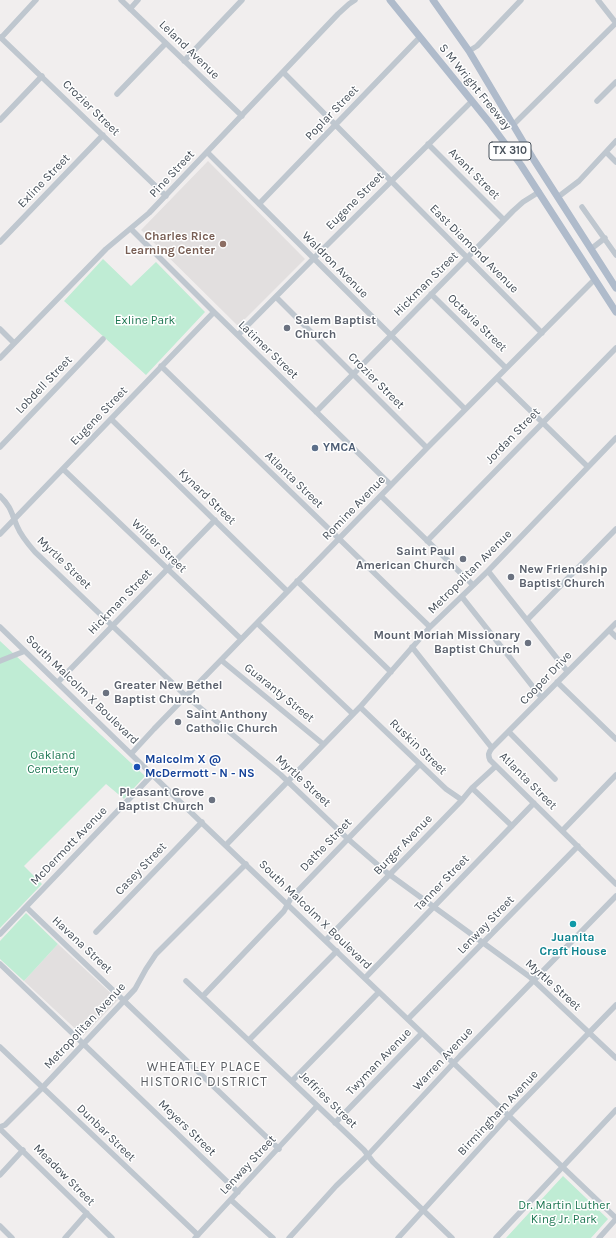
<!DOCTYPE html>
<html>
<head>
<meta charset="utf-8">
<style>
	body { margin:0 }
	canvas { display:block; background:#f1eeee }
</style>
</head>
<body>
<canvas width="616" height="1238"></canvas>
<script>
const ctx = document.querySelector('canvas').getContext('2d');
ctx.lineJoin = 'round';
function fill(path, color) { ctx.fillStyle = color; ctx.fill(path, 'evenodd'); }
function trace(path, color, width, dash) { ctx.strokeStyle = color; ctx.lineWidth = width; ctx.lineCap = dash ? 'butt' : 'round'; ctx.setLineDash(dash || []); ctx.stroke(path); }
function write(font, color, halo, rows, align = 'center') {
  ctx.font = font + ' Karla,sans-serif'; ctx.lineWidth = 3; ctx.setLineDash([]); ctx.textBaseline = 'middle'; ctx.strokeStyle = halo; ctx.fillStyle = color; for (const [text, x, y, turn = 0] of rows) {
    ctx.save(); ctx.translate(x, y); ctx.rotate((+turn || 0) * Math.PI / 180); ctx.textAlign = isNaN(turn) ? turn : align; if (halo) ctx.strokeText(text, 0, 0); ctx.fillText(text, 0, 0); ctx.restore();
  }
}
fill(new Path2D(`
	M208 161 305 259 238 326 141 230Z
	M58 944 118 1000 83 1036 24 981Z`), '#e2dfdf');
fill(new Path2D(`
	M103 259 131 286 156 262 205 312 146 375 64 301Z
	M0 641 145 776 124 799 106 784 24 866 42 884 0 928Z
	M26 913 58 944 24 981 0 959V941Z
	M563 1176 608 1219 591 1238H506Z`), '#bfecd4');
trace(new Path2D(`
	M121 0 242 116
	M598 0 616 23
	M130 9 138 0
	M0 37 166 196
	M1 38 36 0
	M469 51 477 46 521 0
	M184 61 242 0
	M283 72 542 333
	M117 94 165 44
	M597 101 616 82
	M0 120 42 76
	M513 125 616 23
	M428 144 504 220
	M207 152 465 409
	M606 152 616 162
	M558 197 579 181 616 141
	M259 204 420 37
	M582 207 616 255
	M131 229 214 312 391 485
	M0 242 103 135
	M591 249 605 238
	M431 294 506 368
	M276 297 427 448
	M0 329 14 343
	M238 335 319 253 472 101
	M0 358 106 249 149 213 338 14 349 4 355 0
	M161 366 430 627
	M497 378 588 467
	M316 412 513 211 523 202 539 192
	M111 419 287 591
	M0 447 103 339
	M63 469 241 639
	M0 496C11 507 11 512 17 526 21 536 28 544 35 552L186 696 281 775 348 839 386 872 530 977 616 1058
	M381 496 473 585
	M0 534 214 312
	M427 541 616 348
	M488 571 567 671
	M297 581 391 672
	M462 597 541 697
	M527 620 616 529
	M257 623 353 714
	M616 623 492 748C488 753 488 755 490 760L616 884
	M0 627 204 825 616 1218
	M609 630 616 637
	M412 647 492 748
	M221 660 323 744
	M0 661 25 651
	M58 682 215 520
	M557 682 616 739
	M360 707 446 789 462 800
	M509 732 555 779
	M131 754 154 729 427 448 595 279
	M472 788 512 826
	M562 831 616 775
	M226 845 360 707 430 627 488 571 616 438
	M26 907 279 1149
	M96 932 202 822
	M0 934 153 774
	M326 940 462 800 472 788 496 766
	M0 964 238 1192
	M365 978 534 803
	M186 981 364 1150 373 1162 452 1238
	M203 996 284 911 291 898 420 764
	M408 1019 578 846
	M249 1040 337 951
	M0 1047 198 1235
	M292 1081 379 992
	M335 1123 422 1033
	M0 1127 5 1125 43 1087 135 989 146 969 156 954 246 864
	M0 1129 112 1238
	M0 1175 23 1150
	M231 1200 273 1238
	M0 1226 12 1238
	M65 1238 87 1213
	M195 1238 317 1106
	M289 1238 336 1186 368 1155 460 1056 616 896
	M398 1238 514 1110 616 1005
	M496 1238 616 1110
	M599 1238 616 1219`), '#bfc7cf', 5.5);
trace(new Path2D(`
	M390 0 489 122 521 165 616 312
	M433 0 469 51 534 160 616 288`), '#afbbcb', 7);
for (const [x, y, r, color] of [
	[223,244,4,"#8d6e63"],
	[287,328,4,"#6b7280"],
	[315,448,4,"#5c6f8a"],
	[463,559,4,"#6b7280"],
	[511,577,4,"#6b7280"],
	[528,643,4,"#6b7280"],
	[106,693,4,"#6b7280"],
	[178,722,4,"#6b7280"],
	[137,767,4,"#1a4fb4"],
	[212,800,4,"#6b7280"],
	[573,924,4,"#0f9aa8"]
]) { const dot = new Path2D(); dot.arc(x, y, r, 0, 2 * Math.PI); ctx.fillStyle = color; ctx.fill(dot); trace(dot, '#fff', 1.5); }
for (const [x, y, w] of [
	[510,151,42]
]) { const box = new Path2D(); box.roundRect(x - w / 2, y - 9, w, 18, 3); ctx.fillStyle = '#fff'; ctx.fill(box); trace(box, '#47505a', 1); }
write('bold 11px', '#47505a', null, [
	["TX 310",510,151]
]);
write('12px', '#47505a', '#fff', [
	["Leland Avenue",189,50,44],
	["S M Wright Freeway",475,87,51],
	["Crozier Street",91,108,44],
	["Poplar Street",332,113,-46],
	["Pine Street",172,174,-47],
	["Avant Street",474,174,45],
	["Exline Street",44,181,-46],
	["Eugene Street",355,201,-45],
	["East Diamond Avenue",474,249,45],
	["Waldron Avenue",335,265,45],
	["Hickman Street",426,284,-45],
	["Octavia Street",477,323,44],
	["Latimer Street",268,350,44],
	["Crozier Street",376,381,45],
	["Lobdell Street",44,385,-46],
	["Eugene Street",99,416,-46],
	["Jordan Street",513,436,-46],
	["Atlanta Street",294,480,44],
	["Kynard Street",207,497,44],
	["Romine Avenue",354,508,-46],
	["Wilder Street",159,546,44],
	["Myrtle Street",64,563,44],
	["Metropolitan Avenue",470,572,-45],
	["Hickman Street",120,602,-46],
	["Cooper Drive",546,678,-46],
	["South Malcolm X Boulevard",82,690,44],
	["Guaranty Street",279,693,39],
	["Ruskin Street",418,747,44],
	["Myrtle Street",303,781,43],
	["Atlanta Street",528,781,45],
	["Dathe Street",326,845,-46],
	["Burger Avenue",403,845,-46],
	["McDermott Avenue",69,846,-46],
	["Casey Street",141,869,-46],
	["Tanner Street",442,883,-46],
	["South Malcolm X Boulevard",315,915,44],
	["Lenway Street",486,925,-46],
	["Havana Street",82,945,43],
	["Myrtle Street",553,985,42],
	["Metropolitan Avenue",85,1026,-47],
	["Warren Avenue",443,1059,-47],
	["Twyman Avenue",379,1062,-46],
	["Jeffries Street",328,1100,44],
	["Birmingham Avenue",498,1113,-47],
	["Meyers Street",187,1128,44],
	["Dunbar Street",106,1133,44],
	["Lenway Street",248,1165,-47],
	["Meadow Street",64,1175,45]
]);
write('bold 12px', '#785e54', '#fff', [
	["Charles Rice",215,237],
	["Learning Center",215,251]
], 'right');
write('12px', '#1d7752', '#fff', [
	["Exline Park",145,321],
	["Oakland",53,756],
	["Cemetery",53,770],
	["Dr. Martin Luther",564,1206],
	["King Jr. Park",564,1220]
]);
write('bold 12px', '#5b616d', '#fff', [
	["Salem Baptist",295,321],
	["Church",295,335],
	["Saint Paul",455,552,"right"],
	["American Church",455,566,"right"],
	["New Friendship",519,570],
	["Baptist Church",519,584],
	["Mount Moriah Missionary",520,636,"right"],
	["Baptist Church",520,650,"right"],
	["Greater New Bethel",114,686],
	["Baptist Church",114,700],
	["Saint Anthony",186,715],
	["Catholic Church",186,729],
	["Pleasant Grove",204,793,"right"],
	["Baptist Church",204,807,"right"]
], 'left');
write('bold 12px', '#4e5e75', '#fff', [
	["YMCA",323,448]
], 'left');
write('bold 12px', '#164399', '#fff', [
	["Malcolm X @",145,760],
	["McDermott - N - NS",145,774]
], 'left');
write('bold 12px', '#0d838f', '#fff', [
	["Juanita",573,938],
	["Craft House",573,952]
]);
ctx.letterSpacing = '1px';
write('13px', '#5b5e63', '#fff', [
	["WHEATLEY PLACE",204,1067],
	["HISTORIC DISTRICT",204,1082]
]);
ctx.letterSpacing = '0px';
</script>
</body>
</html>
